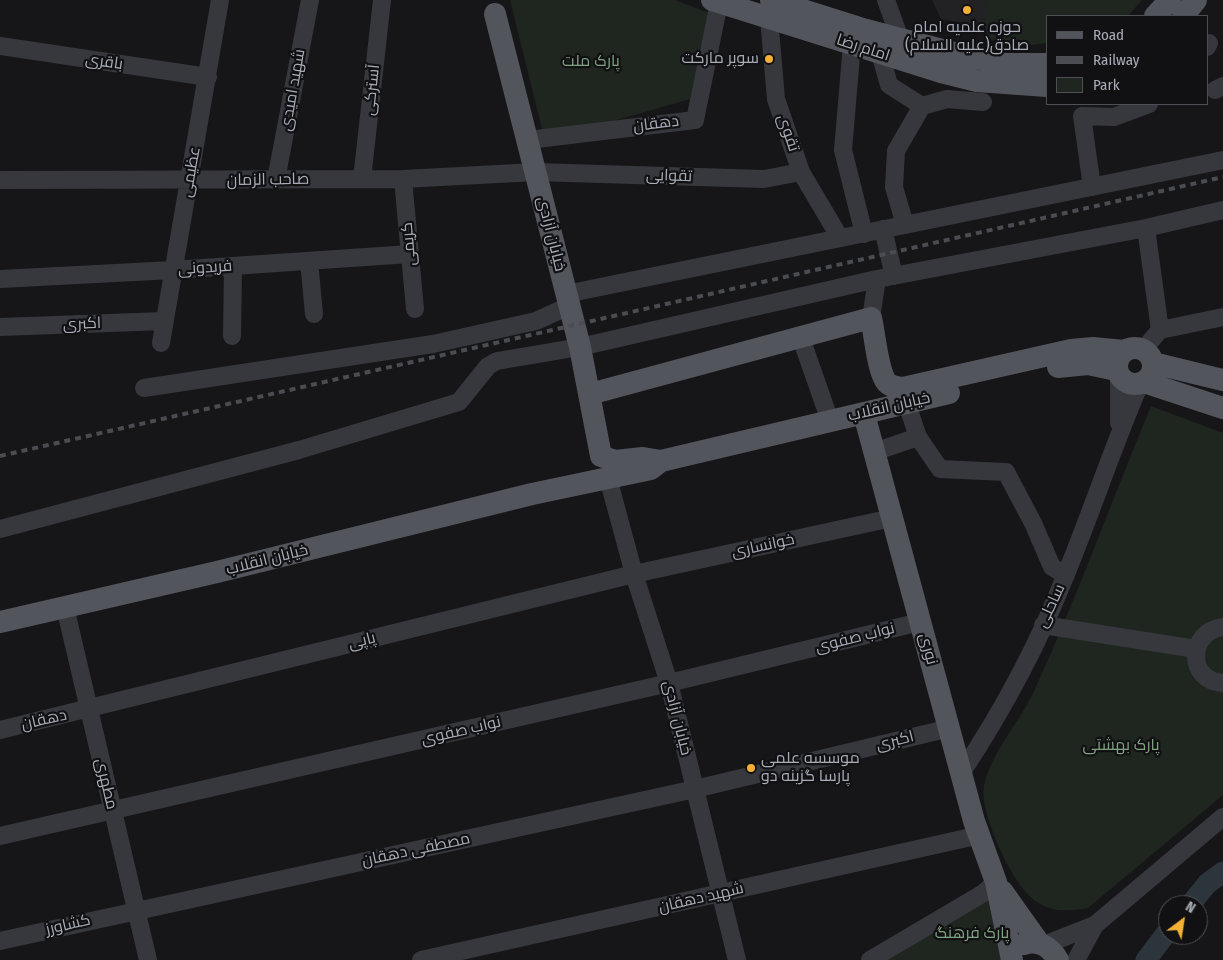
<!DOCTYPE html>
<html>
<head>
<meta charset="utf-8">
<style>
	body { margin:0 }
	#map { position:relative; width:1223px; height:960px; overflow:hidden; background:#161618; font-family:"Fira Sans Condensed",sans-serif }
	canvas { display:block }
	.legend { position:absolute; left:1046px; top:15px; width:162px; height:90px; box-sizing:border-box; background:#111113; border:1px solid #4d4f55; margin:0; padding:6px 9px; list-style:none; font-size:15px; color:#a8adb8 }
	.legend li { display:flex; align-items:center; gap:10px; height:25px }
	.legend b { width:25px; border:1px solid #4d4f55 }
	.north { position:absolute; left:1158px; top:895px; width:50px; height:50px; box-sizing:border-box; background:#111113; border:1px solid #4d4f55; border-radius:50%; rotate:31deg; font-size:14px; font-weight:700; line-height:20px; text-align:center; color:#a8adb8 }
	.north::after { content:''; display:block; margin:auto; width:18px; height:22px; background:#f2b134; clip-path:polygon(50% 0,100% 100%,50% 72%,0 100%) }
</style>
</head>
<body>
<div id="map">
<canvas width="1223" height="960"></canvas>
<ul class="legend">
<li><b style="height:6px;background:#53555c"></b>Road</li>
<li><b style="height:6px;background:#4a4c52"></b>Railway</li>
<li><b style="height:14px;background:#1e261f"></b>Park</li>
</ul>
<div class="north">N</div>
</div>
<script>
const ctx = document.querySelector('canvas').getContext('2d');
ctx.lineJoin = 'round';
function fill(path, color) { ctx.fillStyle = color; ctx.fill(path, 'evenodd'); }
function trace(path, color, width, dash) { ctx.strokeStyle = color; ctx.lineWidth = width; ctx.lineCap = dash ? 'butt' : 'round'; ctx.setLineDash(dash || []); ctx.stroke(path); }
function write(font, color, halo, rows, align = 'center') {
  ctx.font = font + ' "Fira Sans Condensed",Cairo,sans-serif'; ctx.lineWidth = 4.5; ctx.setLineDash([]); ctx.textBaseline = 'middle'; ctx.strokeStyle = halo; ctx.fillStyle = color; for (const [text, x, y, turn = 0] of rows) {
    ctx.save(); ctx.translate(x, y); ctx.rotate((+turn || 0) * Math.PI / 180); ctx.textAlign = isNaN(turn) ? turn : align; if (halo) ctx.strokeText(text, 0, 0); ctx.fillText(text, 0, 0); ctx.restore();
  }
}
fill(new Path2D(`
	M932 0H999L995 29 941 19Z`), '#222225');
fill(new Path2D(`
	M510 0H675L712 14 690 99 545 141Z
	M989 0H1142L1128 16H1047V43L1033 45 988 39 984 21Z
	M1151 406 1223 433V795L1088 908C1070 911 1054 913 1037 902 1013 887 979 813 984 786 991 752 1021 721 1035 689 1077 597 1112 500 1151 406Z
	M991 895 1004 960H885Z`), '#1e261f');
trace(new Path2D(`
	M1190 905 1207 884 1223 872
	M1146 960 1168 931`), '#2c353c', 21);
trace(new Path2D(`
	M886 0 900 39
	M769 18 776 99 801 172 840 238
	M852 44 843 150 864 234
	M0 46 208 77
	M1207 47 1209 43
	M880 53 889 85 922 106 896 151 894 187 905 225
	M1215 90 1223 86
	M922 106 947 99 983 102
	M528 140 695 120 719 3
	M362 179 382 0
	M403 179 415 309
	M0 180 403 179 536 172 764 179 801 172
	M276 180 310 0
	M1092 187 1082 116 1114 117 1149 104
	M1146 228 1160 330
	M883 229 894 276
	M309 261 314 314
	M0 279 173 270 410 254
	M566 294 1223 160
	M871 318 877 279 1146 228 1223 210
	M0 327 164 321
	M232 336 233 266
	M801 338 830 421
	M161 343 220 0
	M1143 350 1160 330 1223 317
	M1119 377V423
	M144 388 433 344 536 321 569 306
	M907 404 918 437 940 469 1006 472 1033 523 1052 567 1066 575
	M874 452 918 437
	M608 478 634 574 669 683 737 960
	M0 529 299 450 459 402 488 366 497 361 580 347 877 279
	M65 607 148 960
	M1043 625 1196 649
	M1223 627C1187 632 1187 681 1223 683
	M0 730 634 574 892 518
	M962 772C1003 710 1039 643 1066 574 1092 511 1113 446 1140 384
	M0 836 669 683 920 622
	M0 941 695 789 950 728
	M1044 945 1095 925 1223 817
	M421 960 980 835
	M870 960 982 894 996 882
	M1076 960 1095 925`), '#37383d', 18);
trace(new Path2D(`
	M712 0 941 72 977 81 1047 86
	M771 0 866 30 961 55 1005 64H1047
	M495 14 580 347 601 456
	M1155 16 1170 0
	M1183 16 1196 0
	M1117 366a18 18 0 1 1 36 0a18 18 0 1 1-36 0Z
	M1153 363 1223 380
	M1058 367 1088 364 1116 370
	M1144 382 1223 408
	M590 394 871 318C875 335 877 366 885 380 889 387 896 387 903 388L1071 350 1093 348 1124 351
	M864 414 974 821 996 882 1012 960
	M601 456 615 461 643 458 661 461 949 393
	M0 622 217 572 532 494 651 469 661 461
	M1002 891 1039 943
	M1024 944C1039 939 1051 948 1058 960`), '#53555c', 22);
trace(new Path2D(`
	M0 456 1223 177`), '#4a4c52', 4, [6, 5]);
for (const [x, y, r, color] of [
	[967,10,5,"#f2b134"],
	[769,59,5,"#f2b134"],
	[751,768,5,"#f2b134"]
]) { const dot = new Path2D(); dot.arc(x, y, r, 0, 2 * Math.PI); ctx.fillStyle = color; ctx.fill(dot); trace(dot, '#111113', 2); }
write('16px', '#a8adb8', '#111113', [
	["حوزه علمیه امام",967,28],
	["صادق(علیه السلام)",967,46],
	["سوپر مارکت",759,59,"right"],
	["موسسه علمی",761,759,"left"],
	["پارسا گزینه دو",761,777,"left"]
]);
write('16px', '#a8adb8', '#111113', [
	["امام رضا",863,48,18],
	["باقری",104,62,8],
	["شهید امیدی",293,90,-80],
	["آسترکی",372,90,-84],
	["دهقان",656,124,-7],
	["تقوی",788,133,71],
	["عظیمی",191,172,-80],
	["تقوایی",669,176,2],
	["صاحب الزمان",268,180,-1],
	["خیابان آزادی",551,234,76],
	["کریمی",409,244,-95],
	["فریدونی",205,268,-4],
	["اکبری",82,324,-2],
	["خیابان انقلاب",889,407,-13],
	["خوانساری",763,546,-12],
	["خیابان انقلاب",267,560,-14],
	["ساحلی",1051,606,-65],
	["نواب صفوی",855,638,-14],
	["پاپی",362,641,-14],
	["نوری",928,649,75],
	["خیابان آزادی",677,718,76],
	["دهقان",44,720,-13],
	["نواب صفوی",461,731,-13],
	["اکبری",895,741,-14],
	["مطهری",106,784,77],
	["مصطفی دهقان",416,850,-12],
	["شهید دهقان",701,898,-13],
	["کشاورز",68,925,-13]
]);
write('16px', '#7fa381', '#111113', [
	["پارک ملت",591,62],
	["پارک بهشتی",1121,746],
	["پارک فرهنگ",972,934]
]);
</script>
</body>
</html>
